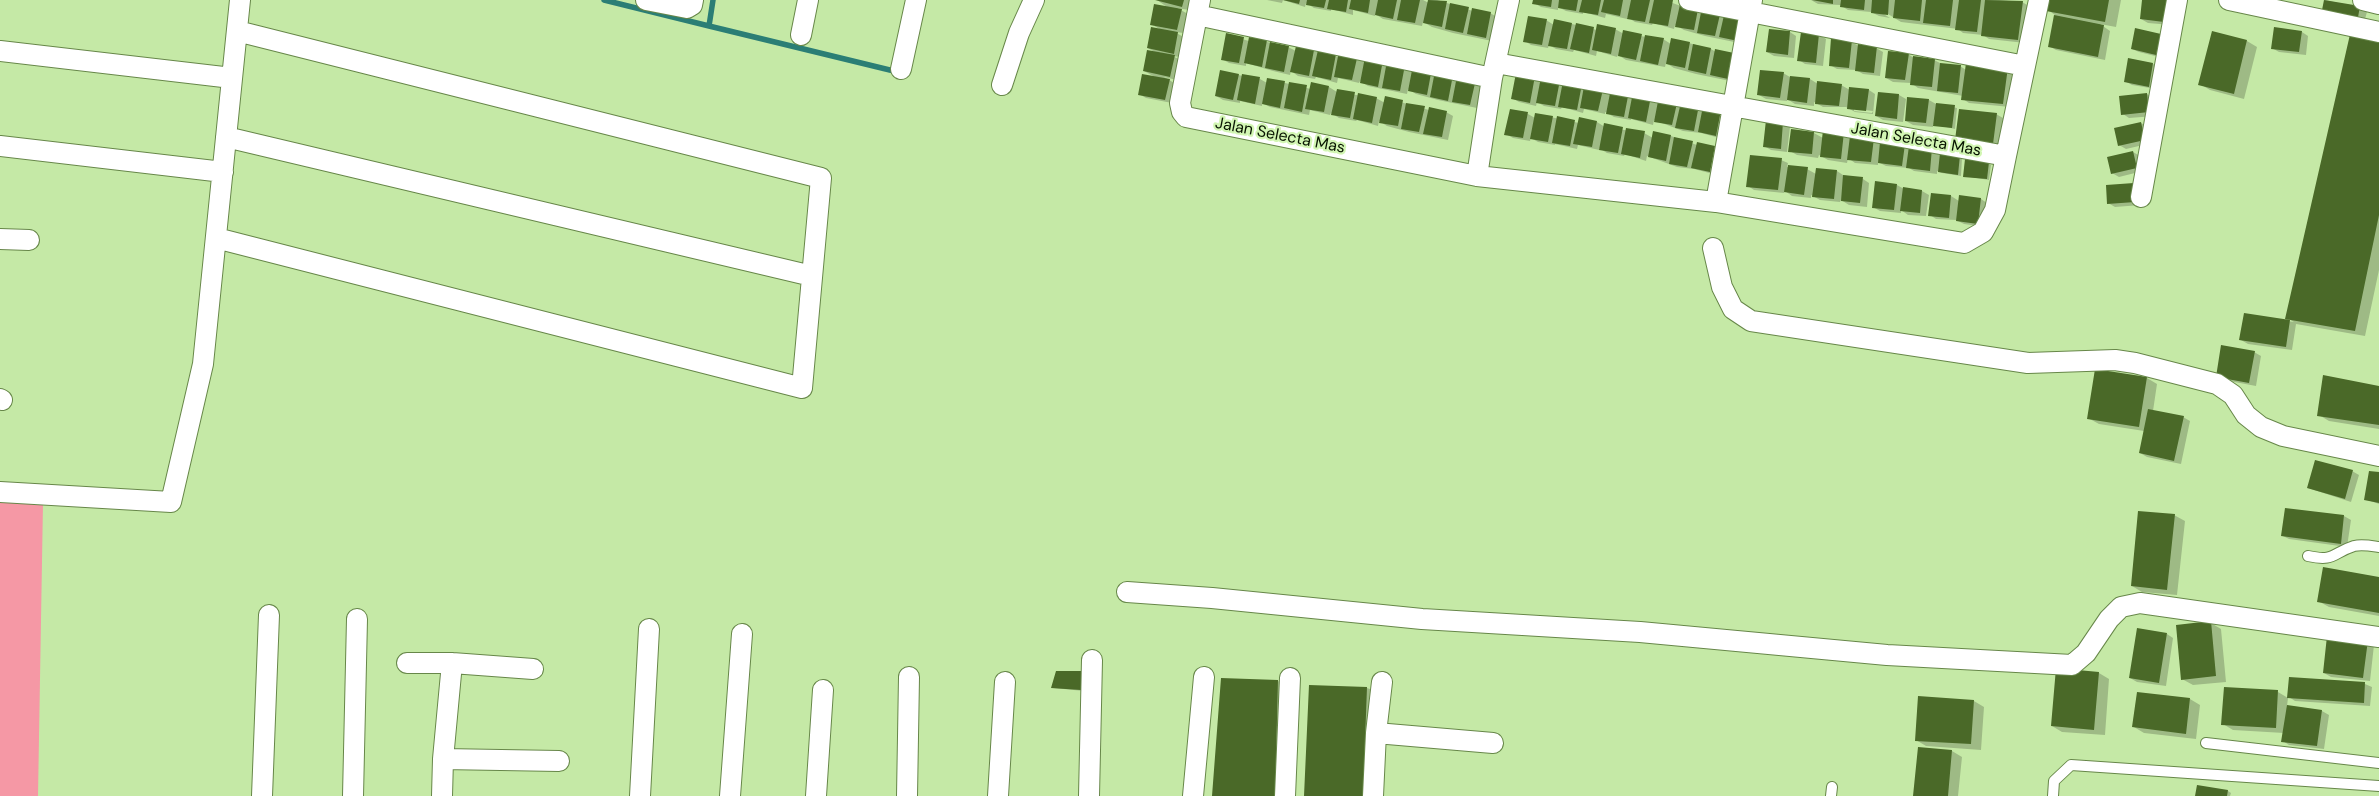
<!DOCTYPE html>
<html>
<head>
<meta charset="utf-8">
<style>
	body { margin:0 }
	canvas { display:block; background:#c5e9a6 }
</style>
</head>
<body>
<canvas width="2379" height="796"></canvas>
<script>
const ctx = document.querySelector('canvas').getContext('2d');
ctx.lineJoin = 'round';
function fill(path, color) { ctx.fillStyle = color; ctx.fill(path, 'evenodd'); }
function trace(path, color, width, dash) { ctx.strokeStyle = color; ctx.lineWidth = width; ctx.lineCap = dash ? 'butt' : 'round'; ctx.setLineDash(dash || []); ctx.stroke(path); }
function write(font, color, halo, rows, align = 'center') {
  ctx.font = font + ' "DM Sans",sans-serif'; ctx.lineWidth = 4.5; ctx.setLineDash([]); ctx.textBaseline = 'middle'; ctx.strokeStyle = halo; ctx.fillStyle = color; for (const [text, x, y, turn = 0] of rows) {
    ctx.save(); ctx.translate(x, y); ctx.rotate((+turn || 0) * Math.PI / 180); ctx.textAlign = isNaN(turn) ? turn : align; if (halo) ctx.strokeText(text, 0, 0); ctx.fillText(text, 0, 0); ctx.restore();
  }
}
fill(new Path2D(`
	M0 501 43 503 38 796H0Z`), '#f598a5');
fill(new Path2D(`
	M1157 0H1191L1189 10 1177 8 1188 14 1184 33 1175 32 1185 38 1181 57 1172 56 1181 60 1177 80 1164 77 1176 84 1172 103 1146 98 1139 94 1155 77 1144 71 1156 53 1148 48 1161 30 1151 24 1167 7Z
	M1267 0H1423L1429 3V0H1437L1473 11 1490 13 1497 17 1492 41 1453 33 1432 27 1423 22 1422 26 1383 19 1375 14V16L1353 10V15L1331 9V11L1314 8 1306 3 1305 7 1283 0 1282 3Z
	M1534 0H1664L1681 6 1720 11 1744 44 1705 36 1684 30 1675 25 1674 29 1653 23 1652 25 1635 22 1627 17V19L1606 14 1605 18 1583 12V14L1566 11 1558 7V10L1541 7 1534 3Z
	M1811 0H1999L2022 2 2029 6 2025 43 1989 39 1983 35 1963 33 1958 29 1901 22 1883 11 1882 13 1890 18 1879 16 1871 12 1848 10 1840 5 1818 4Z
	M2050 0H2121L2116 27 2100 24 2110 31 2105 60 2056 50 2049 46 2055 15 2048 10Z
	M2143 0 2171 25 2148 23 2141 19Z
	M2325 0 2360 8 2367 12 2363 26 2322 14Z
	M1546 20 1554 25 1572 24 1597 30 1615 29 1624 34 1663 39 1671 44 1689 43 1711 49 1716 52 1735 82 1696 74 1674 68 1666 63 1665 67 1626 60 1618 55 1617 57 1597 51 1596 56 1574 50 1573 52 1556 49 1549 45 1548 48 1531 45 1525 41Z
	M1790 32 1796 36 1794 58 1774 56 1767 52Z
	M2302 32 2308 36 2306 55 2279 52 2272 48Z
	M2213 33 2247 41 2257 47 2244 99 2210 90 2200 84Z
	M1227 35 1249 41 1250 38 1267 42 1288 47 1296 51H1314L1339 57 1340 52 1482 84 1477 108 1438 100 1416 94 1408 89 1407 94 1368 86 1360 81 1359 83 1338 78 1337 83 1316 77 1315 79 1298 76 1291 71 1290 75 1273 71 1246 63V66L1229 63 1222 59Z
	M1819 35 1826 39 1823 66 1805 64 1799 60Z
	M2161 35 2163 58 2139 52 2132 49Z
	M2379 38V270L2365 336 2296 324 2292 350 2248 344 2241 340 2245 315 2294 322 2287 318Z
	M1851 42 1859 46 1876 48 1883 52 1880 76 1863 74 1856 70 1837 69 1830 65Z
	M1908 54 1914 58 1934 60 1942 64 1960 66 1966 70 2014 72 2010 107 1969 103 1963 99V96L1918 88 1911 83 1893 82 1886 78Z
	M2129 60 2153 64 2160 68 2156 89 2132 85 2125 81Z
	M1783 73 1790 77 1810 79 1818 84 1841 85 1850 90H1869L1875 94 1873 114 1855 112 1846 107H1823L1814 102V106L1795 104 1787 99V101L1766 99 1759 95ZM1854 109 1873 111 1872 113 1854 111Z
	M1517 74 1728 115 1723 139 1701 133 1683 131 1654 120 1653 125 1631 119V120L1614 117 1605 112V114L1584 109 1583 113 1562 107 1561 109 1544 106 1537 102 1536 106 1519 102 1512 98Z
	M1238 75 1260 79 1267 83 1268 79 1311 89 1329 87 1337 92 1376 98 1385 103 1386 98 1429 110 1446 112 1453 116 1448 140 1409 132 1387 126 1379 121 1378 126 1357 120 1356 121 1339 118 1331 113 1330 115 1310 110 1309 115 1270 107 1262 103V106L1240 101V103L1223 100 1216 96Z
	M1879 93 1899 95 1906 99 1903 122 1883 120 1876 116Z
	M2147 94 2153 98 2155 116 2129 118 2123 114Z
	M1929 100 1936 104 1957 108 1955 129 1933 124V127L1913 125 1906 121Z
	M1511 110 1528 114 1535 118 1536 114 1579 123 1597 122 1605 127 1644 133 1653 138 1671 136 1697 145 1715 147 1721 151 1717 175 1694 169 1677 167 1647 156 1646 161 1625 154 1624 156 1607 153 1599 148V150L1578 145 1577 149 1555 144V145L1538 142 1531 138 1530 141 1513 138 1506 134Z
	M1996 114 2003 118 2000 147 1964 143Z
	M1783 123 1790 127 1787 152 1771 150 1764 146Z
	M2141 123 2148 127 2152 143 2126 149 2119 145Z
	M1792 130 1814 133 1823 138 1824 131 1874 140 1881 144 1959 156 1962 158 1961 176 1942 173 1937 171V174L1914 171 1909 168 1886 166 1878 162V165L1855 163 1848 158 1847 163 1828 160 1819 155 1818 158 1797 155 1790 151Z
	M2133 152 2140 156 2143 171 2119 177 2112 173Z
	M1781 160 1788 163 1787 167 1807 169 1816 174 1837 171 1843 175 1863 179 1869 183 1867 207 1849 205 1841 200 1840 202 1820 200 1811 195V198L1792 196 1785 191 1784 193 1754 190 1748 186Z
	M1988 163 1991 165 1989 180 1964 176Z
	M1897 185 1904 189 1922 191 1929 195 1926 216 1908 215 1901 210V213L1880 211 1873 207Z
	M2107 186 2141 205 2115 207 2108 203Z
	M1932 194 1951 196 1959 201 1981 199 1987 203 1985 227 1964 224 1956 220 1936 219 1930 215Z
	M2254 352 2261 356 2256 386 2224 380Z
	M2096 370 2147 378 2157 384 2153 411 2183 417 2190 421 2181 464 2147 457 2140 453 2144 431 2099 424 2088 418Z
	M2379 387V429L2329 421 2319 415Z
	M2352 471 2359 475 2351 502 2308 488Z
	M2379 474V504L2365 499Z
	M2286 509 2344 516 2351 520 2347 547 2289 539 2283 536Z
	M2174 515 2185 521 2177 595 2142 592 2132 586Z
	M2379 578V616L2329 607 2318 601Z
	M2211 623 2221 629 2226 682 2193 685 2182 679Z
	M2167 634 2173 638 2166 686 2137 682 2130 678Z
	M2328 637 2374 645 2370 681 2331 677 2324 673Z
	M2057 670 2099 673 2109 679 2105 735 2062 732 2052 726Z
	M1084 672V691L1053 688Z
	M1278 681 1281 683 1278 796H1214Z
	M2365 684 2372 687 2370 706 2295 701 2289 697Z
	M1367 688 1370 689 1366 796H1306Z
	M2278 692 2288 698 2287 706 2322 711 2329 715 2324 749 2289 745 2283 741 2284 733 2233 730 2223 724Z
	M2190 699 2200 705 2196 739 2144 733 2134 727Z
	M1974 701 1984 707 1981 750 1926 746 1916 740Z
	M1919 748 1952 751 1962 757 1958 796H1914Z
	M2198 786 2228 791 2231 793 2230 796H2197Z`), '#0003');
trace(new Path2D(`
	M604 0 709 26 713 0
	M709 26 898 72`), '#2b7e75', 5.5);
fill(new Path2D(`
	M1155 0H1184L1182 7Z
	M1283 0H1300L1299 4Z
	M1307 0H1326L1324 8 1306 5Z
	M1329 0H1348L1346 12 1327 9Z
	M1351 0H1370L1368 13 1349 9Z
	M1378 0H1397L1393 19 1375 15Z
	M1401 0H1420L1415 23 1397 20Z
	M1428 0 1447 1 1442 27 1423 23Z
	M1533 0H1552L1551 7 1532 4Z
	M1559 0H1578L1576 11 1558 8Z
	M1582 0H1601L1598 15 1579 12Z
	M1604 0H1623L1620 16 1601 12Z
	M1631 0H1650L1645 22 1627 19Z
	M1654 0H1673L1668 26 1649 23Z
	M1681 0 1699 4 1694 30 1675 27Z
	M1812 0H1833V4Z
	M1841 0H1865L1864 10 1840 7Z
	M1872 0H1889L1888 15 1871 13Z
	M1895 0H1922L1920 21 1893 18Z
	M1926 0H1953L1950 26 1923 23Z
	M1959 0H1981L1977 32 1955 30Z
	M1985 0 2023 1 2018 40 1981 36Z
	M2048 0H2109L2105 22 2046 11Z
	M2142 0H2167L2164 22 2140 19Z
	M2324 0 2360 6 2357 23 2321 15Z
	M1450 3 1469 7 1463 33 1445 29Z
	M1154 4 1182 9 1177 30 1150 25Z
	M1702 7 1721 10 1715 36 1697 33Z
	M1472 8 1491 12 1486 38 1467 34Z
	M1725 11 1743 15 1738 41 1719 37Z
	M2054 15 2104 25 2098 57 2048 47Z
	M1528 16 1547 19 1542 45 1523 42Z
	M1554 19 1572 23 1567 49 1548 46Z
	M1576 23 1594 27 1589 53 1570 49Z
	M1597 24 1616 28 1611 54 1592 50Z
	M1151 27 1178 32 1174 54 1147 48Z
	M2274 27 2302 31 2299 52 2271 49Z
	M2135 28 2161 34 2156 55 2131 49Z
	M1769 29 1790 31 1788 55 1766 52Z
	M1623 30 1642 34 1636 60 1618 56Z
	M2351 30 2379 36V215L2355 331 2285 319Z
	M2212 31 2247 40 2234 94 2198 85Z
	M1801 32 1819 34 1816 63 1797 61Z
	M1226 33 1244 37 1239 63 1221 60Z
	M1645 35 1664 38 1658 65 1640 61Z
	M1249 37 1267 40 1262 67 1244 63Z
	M1671 38 1690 42 1685 68 1666 64Z
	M1831 38 1852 40 1849 68 1829 66Z
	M1270 42 1289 46 1284 72 1265 68Z
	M1693 44 1711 48 1706 74 1688 70Z
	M1858 44 1877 46 1874 73 1855 71Z
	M1296 46 1314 50 1309 76 1290 72Z
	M1715 49 1734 53 1728 79 1710 75Z
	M1147 50 1175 55 1170 77 1143 71Z
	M1318 50 1336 54 1331 80 1312 76Z
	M1339 51 1358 54 1352 80 1334 77Z
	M1888 51 1909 53 1905 80 1885 78Z
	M1913 56 1935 59 1932 87 1910 85Z
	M1365 57 1383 60 1378 87 1360 83Z
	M2128 58 2153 63 2149 87 2124 82Z
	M1387 61 1405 65 1400 91 1382 88Z
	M1940 63 1961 65 1958 93 1937 91Z
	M1966 63 2008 67 2003 104 1961 100Z
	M1413 65 1432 68 1427 95 1408 91Z
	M1220 70 1239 74 1233 100 1215 96Z
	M1760 70 1784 72 1780 98 1757 95Z
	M1435 71 1453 75 1448 101 1430 97Z
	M1516 73 1535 76 1530 103 1511 99Z
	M1142 74 1170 79 1165 100 1138 95Z
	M1242 74 1260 77 1255 104 1237 100Z
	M1457 76 1476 79 1470 105 1452 102Z
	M1790 76 1810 78 1807 103 1787 100Z
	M1541 77 1560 80 1555 106 1536 103Z
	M1267 78 1285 81 1280 108 1262 104Z
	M1563 81 1582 84 1577 110 1558 107Z
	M1585 81 1604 85 1598 111 1580 108Z
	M1817 81 1842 84 1839 106 1815 104Z
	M1289 82 1307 85 1302 112 1284 108Z
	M1311 82 1329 86 1324 112 1305 109Z
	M1849 87 1869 89 1866 111 1847 109Z
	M1611 88 1629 91 1624 117 1606 114Z
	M1337 89 1355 92 1350 118 1331 115Z
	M1633 92 1651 96 1646 122 1628 118Z
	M1878 92 1899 94 1897 119 1875 116Z
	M1358 93 1377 97 1372 123 1353 119Z
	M2147 93 2149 112 2121 115 2119 96Z
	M1385 96 1403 100 1398 126 1379 123Z
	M1659 96 1678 99 1672 125 1654 122Z
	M1907 97 1929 99 1926 123 1905 121Z
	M1681 102 1699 105 1694 131 1675 128Z
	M1406 103 1425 106 1419 132 1401 129Z
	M1936 103 1955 105 1952 128 1933 126Z
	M1703 106 1721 110 1716 136 1698 132Z
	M1429 107 1447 111 1442 137 1423 134Z
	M1510 109 1528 112 1523 138 1504 135Z
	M1959 109 1997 113 1993 144 1955 140Z
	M1535 113 1553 116 1548 142 1530 139Z
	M1557 116 1575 120 1570 146 1552 143Z
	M1579 117 1597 121 1592 147 1573 144Z
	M1766 120 1783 122 1781 149 1763 147Z
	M2141 122 2145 140 2118 146 2114 128Z
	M1604 123 1623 127 1618 153 1599 150Z
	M1626 128 1645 131 1640 158 1621 154Z
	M1791 129 1814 132 1812 154 1788 152Z
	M1823 130 1844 132 1841 159 1820 157Z
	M1653 131 1671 135 1666 161 1648 157Z
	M1850 136 1874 138 1871 162 1847 160Z
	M1674 137 1693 141 1687 167 1669 164Z
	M1697 142 1715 146 1710 172 1691 168Z
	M1880 142 1905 144 1902 166 1878 163Z
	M1909 146 1932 148 1930 171 1906 168Z
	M2133 151 2137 168 2111 174 2107 157Z
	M1940 153 1960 155 1958 175 1938 172Z
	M1750 155 1782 158 1778 190 1746 187Z
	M1965 159 1989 162 1987 179 1963 177Z
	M1788 165 1808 167 1804 195 1784 192Z
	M1816 168 1837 170 1834 199 1812 197Z
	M1843 175 1863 177 1860 203 1841 201Z
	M1875 181 1897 184 1894 210 1872 208Z
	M2134 183 2135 202 2107 204 2106 185Z
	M1903 187 1922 190 1920 213 1900 211Z
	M1931 193 1951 195 1949 218 1928 216Z
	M1959 195 1981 198 1978 224 1956 221Z
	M2244 313 2290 320 2286 347 2239 340Z
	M2221 345 2255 351 2249 383 2216 377Z
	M2095 369 2147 377 2139 427 2087 419Z
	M2323 375 2379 386V425L2317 416Z
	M2148 409 2184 416 2174 461 2139 453Z
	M2315 460 2353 470 2345 499 2307 488Z
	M2369 471 2379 472V503L2364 500Z
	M2285 508 2344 515 2341 544 2281 536Z
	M2138 511 2175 514 2167 590 2131 586Z
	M2323 567 2379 577V613L2317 602Z
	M2211 621 2216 676 2181 680 2176 625Z
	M2137 628 2167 633 2159 683 2129 678Z
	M2327 636 2368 640 2363 678 2323 673Z
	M2056 668 2099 672 2094 730 2051 726Z
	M1056 671H1084L1081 690 1051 688Z
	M2289 677 2365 682 2364 703 2287 698Z
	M1221 678 1278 680 1275 796H1212Z
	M1309 685 1367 687 1363 796H1304Z
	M2224 687 2278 690 2276 728 2221 725Z
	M2137 692 2190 698 2186 734 2132 727Z
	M1918 696 1974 700 1971 744 1915 741Z
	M2287 705 2322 710 2317 746 2281 742Z
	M1918 747 1952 750 1948 796H1913Z
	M2197 785 2228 790 2227 796H2195Z`), '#4a6928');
const lane = new Path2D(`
	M2308 556C2335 562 2332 553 2354 546 2362 544 2372 546 2379 547
	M2206 743 2379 763
	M1831 796 1832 787
	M2053 796 2054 781 2071 765 2379 786`);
const street = new Path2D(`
	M646 0 687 8 692 5 693 0
	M1200 0 1180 103 1182 112 1186 117 1477 176
	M1509 0 1492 78 1477 176 1716 202 1752 0
	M1689 0 2025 66
	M2229 0 2379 32
	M2363 0 2379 4
	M1197 15 1492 78
	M801 35 808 0
	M0 51 232 78
	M1496 63 2006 156 2039 0
	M901 69 916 0
	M1002 85 1019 33 1034 0
	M226 137 812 276
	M0 146 223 172
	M2141 197 2177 0
	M1716 202 1964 243 1983 232 1995 210 2006 156
	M216 238 802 388 821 178 237 31
	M0 239 29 240
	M1713 248 1722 287 1733 309 1751 321 2028 363 2115 360 2135 363 2217 384 2233 395 2246 415 2261 427 2283 436 2379 456
	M0 399 2 400
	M0 492 171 502 203 364 240 0
	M1127 592 1212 598 1422 619 1640 632 1887 655 2072 665 2086 653 2109 619 2121 607 2140 603 2379 637
	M407 663H452L533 669
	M1376 733 1493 743
	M443 759 559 761
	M262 796 269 615
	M353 796 357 619
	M442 796 443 759 452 663
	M640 796 649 629
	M730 796 742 634
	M816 796 823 690
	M907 796 909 677
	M998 796 1005 682
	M1089 796 1092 660
	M1193 796 1204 677
	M1285 796 1290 678
	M1373 796 1376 733 1382 682`);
trace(lane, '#678749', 12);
trace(street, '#678749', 22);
trace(lane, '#fff', 10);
trace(street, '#fff', 20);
write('16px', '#071300', '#d2f6b3', [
	["Jalan Selecta Mas",1280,136,11],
	["Jalan Selecta Mas",1916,140,10]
]);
</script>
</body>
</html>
